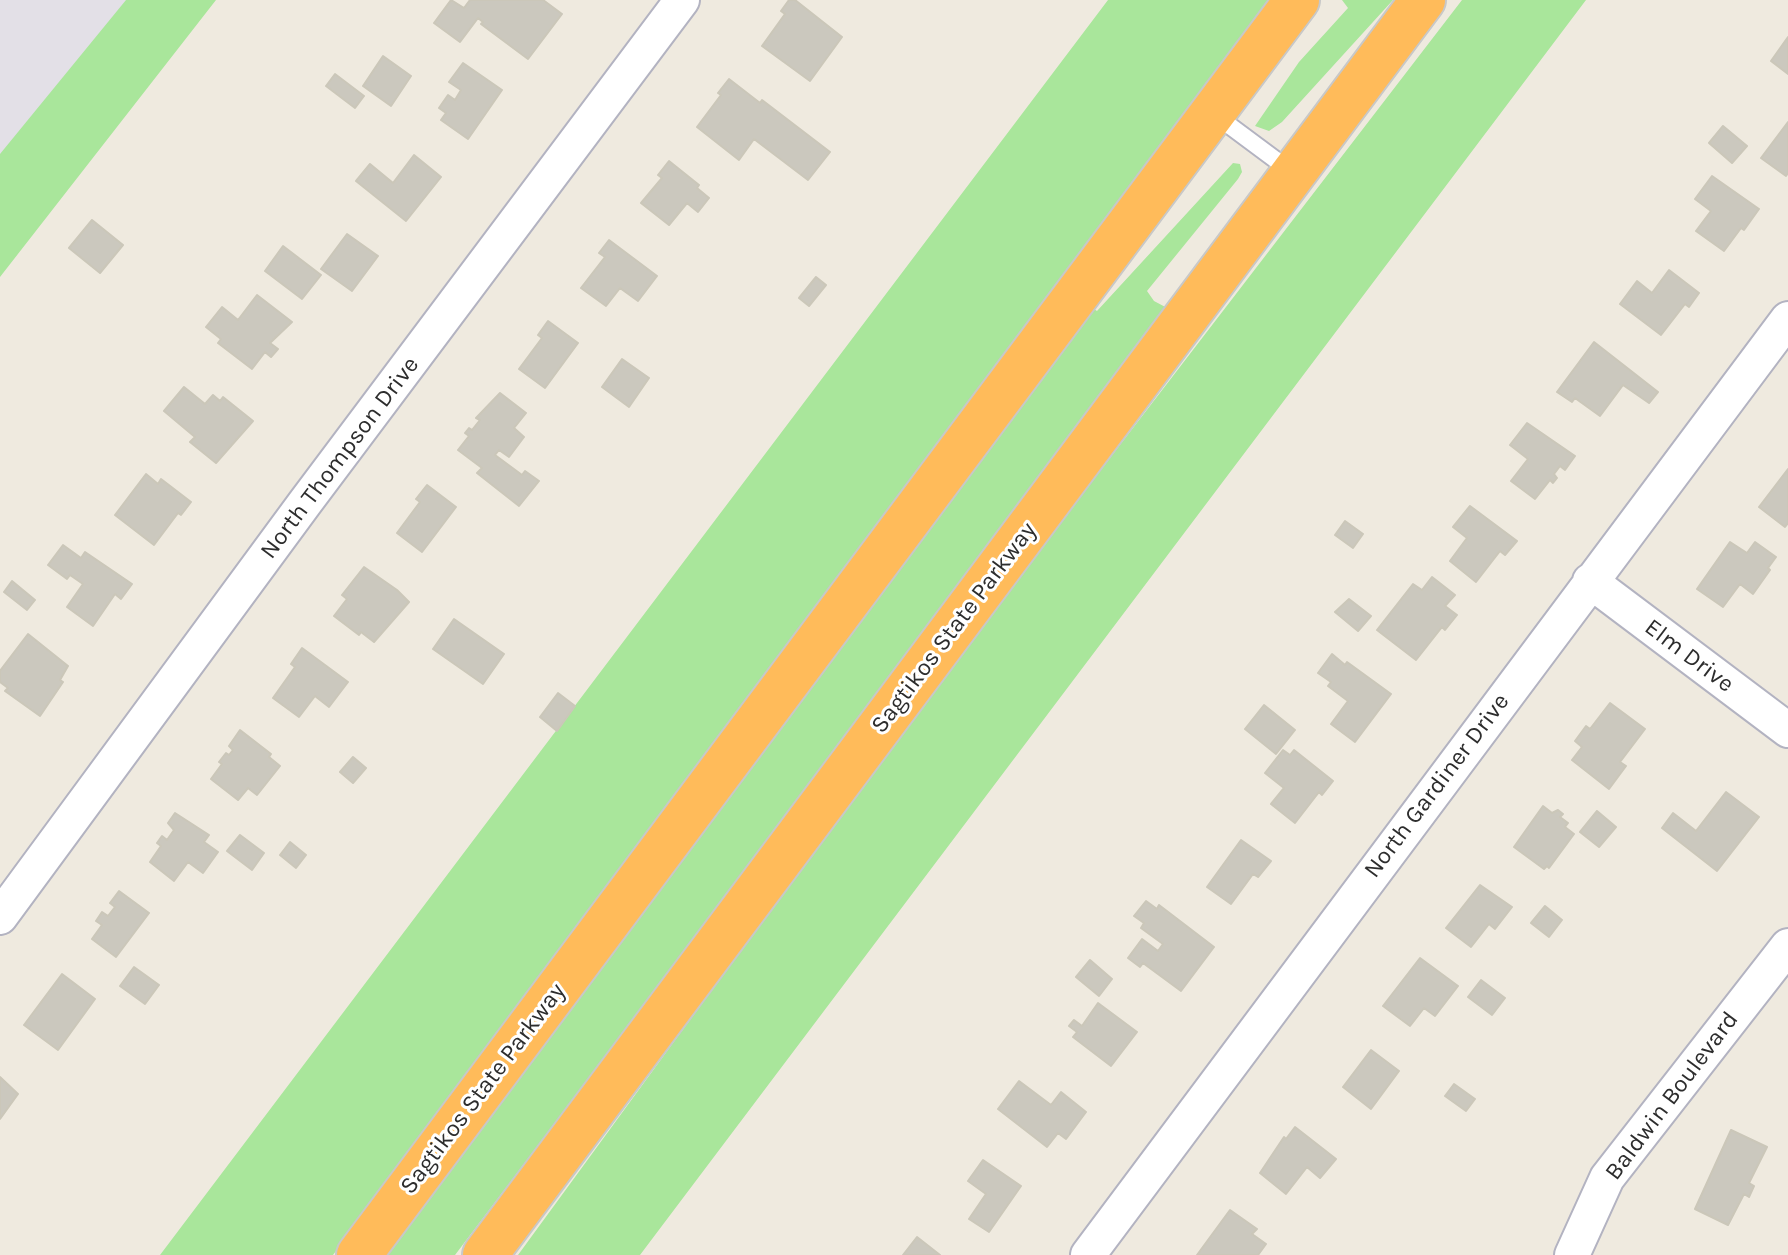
<!DOCTYPE html>
<html>
<head>
<meta charset="utf-8">
<style>
	body { margin:0 }
	canvas { display:block; background:#efeadf }
</style>
</head>
<body>
<canvas width="1788" height="1255"></canvas>
<script>
const ctx = document.querySelector('canvas').getContext('2d');
ctx.lineJoin = 'round';
function fill(path, color) { ctx.fillStyle = color; ctx.fill(path, 'evenodd'); }
function trace(path, color, width, dash) { ctx.strokeStyle = color; ctx.lineWidth = width; ctx.lineCap = dash ? 'butt' : 'round'; ctx.setLineDash(dash || []); ctx.stroke(path); }
function write(font, color, halo, rows, align = 'center') {
  ctx.font = font + ' Karla,sans-serif'; ctx.lineWidth = 6; ctx.setLineDash([]); ctx.textBaseline = 'middle'; ctx.strokeStyle = halo; ctx.fillStyle = color; for (const [text, x, y, turn = 0] of rows) {
    ctx.save(); ctx.translate(x, y); ctx.rotate((+turn || 0) * Math.PI / 180); ctx.textAlign = isNaN(turn) ? turn : align; if (halo) ctx.strokeText(text, 0, 0); ctx.fillText(text, 0, 0); ctx.restore();
  }
}
fill(new Path2D(`
	M0 0H127L0 163Z`), '#e3e0e7');
fill(new Path2D(`
	M126 0H216L0 277V154Z
	M1108 0H1274L1043 304 333 1255H160Z
	M1342 0H1393L1282 122 1269 131 1255 126 1299 62 1348 8Z
	M1462 0H1586L640 1255H518L763 920 1053 532Z
	M1233 163 1240 164 1242 172 1238 179 1147 291 1154 301 1171 310 455 1255H383L1089 306 1097 311Z`), '#a9e69b');
const building = new Path2D(`
	M451 0 464 8 470 0H543L562 14 528 59 481 24 483 22 478 18 460 42 434 23Z
	M789 0H795L842 37 810 81 762 46 785 14 781 11Z
	M1788 37V74L1771 61Z
	M383 56 411 76 391 106 363 86Z
	M463 63 502 90 468 139 441 120 446 113 439 108 448 95 455 100 461 90 449 82Z
	M335 74 364 96 355 108 326 86Z
	M729 79 760 103 762 100 830 152 808 180 754 139 739 160 697 127 721 95 718 93Z
	M1788 122V173L1786 176 1761 158Z
	M1723 126 1747 146 1732 163 1709 143Z
	M414 155 441 177 406 221 356 181 370 164 393 183Z
	M669 161 699 185 697 188 709 198 698 212 687 203 669 225 641 203 662 178 658 175Z
	M1712 176 1759 209 1744 230 1741 228 1724 251 1696 231 1711 211 1695 199Z
	M92 220 123 245 100 273 69 248Z
	M347 234 378 256 352 291 321 269Z
	M609 240 657 276 638 301 620 288 606 306 581 288 605 257 599 253Z
	M283 246 321 275 302 299 265 271Z
	M1669 270 1699 293 1689 307 1685 304 1661 335 1620 304 1637 281 1652 293Z
	M816 277 826 285 809 306 799 298Z
	M257 295 292 322 270 343 278 349 271 357 265 352 252 369 218 343 221 339 206 327 222 307 238 320Z
	M548 321 578 343 545 388 519 369 542 338 538 335Z
	M1594 342 1658 392 1649 403 1623 385 1600 416 1575 398 1572 402 1557 392Z
	M622 359 649 378 629 407 602 387Z
	M184 387 205 404 213 395 220 401 223 397 253 421 216 463 190 442 195 437 164 411Z
	M500 393 526 413 514 428 524 437 509 457 499 450 495 455 522 475 525 471 539 481 519 506 477 473 482 468 458 450 469 436 465 433 469 428 472 430 480 420 476 418Z
	M1527 423 1575 456 1565 470 1560 466 1554 474 1557 478 1553 483 1550 480 1535 499 1511 481 1528 459 1510 445Z
	M1788 469V523L1785 527 1759 507Z
	M146 474 158 484 161 479 191 502 181 515 178 513 154 545 115 515Z
	M427 485 456 507 422 552 397 533 420 502 416 499Z
	M1470 506 1517 541 1505 555 1500 551 1476 582 1450 561 1467 538 1453 527Z
	M1345 521 1363 534 1353 548 1335 535Z
	M1730 542 1747 553 1755 542 1776 557 1768 568 1770 570 1753 594 1740 584 1723 607 1697 589Z
	M63 545 81 558 85 552 132 584 121 599 115 594 93 626 67 607 83 584 70 575 67 579 48 565Z
	M364 567 397 590 409 602 374 642 361 632 359 635 334 616 347 599 342 595Z
	M1432 577 1455 595 1445 606 1457 615 1445 630 1442 627 1416 660 1377 630 1413 584 1422 590Z
	M12 581 35 600 27 610 4 592Z
	M1349 599 1371 616 1358 631 1335 612Z
	M454 619 504 654 483 684 433 649Z
	M28 634 68 666 60 680 63 682 40 716 5 691 8 688 0 682V671Z
	M302 648 348 682 329 707 315 696 299 717 273 698 295 667 291 664Z
	M1332 654 1345 665 1347 662 1391 694 1355 742 1331 724 1348 701 1328 686 1331 682 1318 673Z
	M558 693 575 706 557 731 540 717Z
	M1610 703 1645 729 1620 762 1626 766 1609 789 1572 760 1582 747 1575 741 1586 726 1590 729Z
	M1264 705 1295 730 1276 754 1245 729Z
	M240 730 271 754 269 757 280 766 257 795 248 788 238 800 211 779 222 764 219 762 226 753 229 755 233 750 229 746Z
	M1283 750 1290 755 1294 750 1333 781 1322 795 1319 792 1295 823 1271 804 1284 788 1265 773Z
	M353 757 366 768 353 783 340 772Z
	M1726 792 1759 817 1717 871 1662 828 1673 813 1696 831Z
	M1543 806 1552 813 1558 810 1563 814 1560 817 1568 823 1565 827 1574 834 1549 868 1547 866 1544 869 1514 847Z
	M1597 811 1616 827 1599 847 1580 832Z
	M175 813 209 835 204 842 218 852 203 873 188 862 174 881 150 862 161 846 157 843 162 836 167 840 174 830 168 823Z
	M240 835 264 853 252 870 227 851Z
	M1241 840 1271 861 1258 877 1253 874 1231 904 1207 887Z
	M290 842 306 855 296 868 280 855Z
	M1480 885 1512 907 1495 929 1489 924 1471 947 1446 928Z
	M119 891 149 913 116 957 92 939 102 925 96 921 102 912 108 916 115 907 110 903Z
	M1146 901 1157 909 1159 905 1214 947 1181 991 1143 963 1140 967 1128 958 1142 939 1158 951 1163 944 1141 928 1144 923 1134 916Z
	M1545 906 1562 920 1549 937 1531 923Z
	M1420 958 1458 986 1435 1016 1424 1008 1410 1026 1383 1006Z
	M1090 960 1112 979 1099 996 1076 977Z
	M134 967 159 985 145 1004 120 986Z
	M62 974 95 999 58 1050 24 1025Z
	M1481 980 1505 998 1492 1015 1468 997Z
	M1098 1003 1137 1032 1111 1066 1073 1037 1077 1032 1069 1026 1074 1020 1082 1026Z
	M1371 1050 1399 1071 1371 1109 1343 1087Z
	M0 1077 18 1094 0 1119Z
	M1019 1081 1051 1105 1061 1092 1086 1112 1066 1139 1058 1133 1047 1147 998 1109Z
	M1454 1084 1475 1099 1466 1111 1445 1096Z
	M1295 1127 1336 1159 1320 1178 1307 1167 1286 1194 1260 1173 1284 1137 1286 1139Z
	M1731 1130 1767 1147 1749 1183 1754 1186 1749 1197 1744 1194 1728 1225 1695 1209Z
	M983 1160 1021 1186 989 1232 969 1219 986 1194 968 1181Z
	M1230 1210 1257 1229 1252 1234 1266 1244 1258 1255H1197Z
	M917 1237 940 1255H903Z`);
fill(building, '#cbc8be');
trace(building, '#cbc7b9', 2);
const service = new Path2D(`
	M1214 114 1292 172`);
const minor = new Path2D(`
	M1590 581 1788 730
	M0 917 304 504 682 0
	M1088 1255 1788 319
	M1572 1255 1607 1178 1788 946`);
const motorway = new Path2D(`
	M359 1255 1297 0
	M485 1255 1423 0`);
trace(service, '#b3b3c1', 20);
trace(minor, '#b3b3c1', 38);
trace(motorway, '#c8c8c8', 48);
trace(service, '#fff', 16);
trace(minor, '#fff', 34);
trace(motorway, '#ffbb5a', 44);
write('24px', '#2d2d2d', '#fff', [
	["North Thompson Drive",340,458,-53],
	["Sagtikos State Parkway",954,628,-53],
	["Elm Drive",1689,656,37],
	["North Gardiner Drive",1437,786,-53],
	["Sagtikos State Parkway",483,1089,-53],
	["Baldwin Boulevard",1672,1096,-53]
]);
</script>
</body>
</html>
